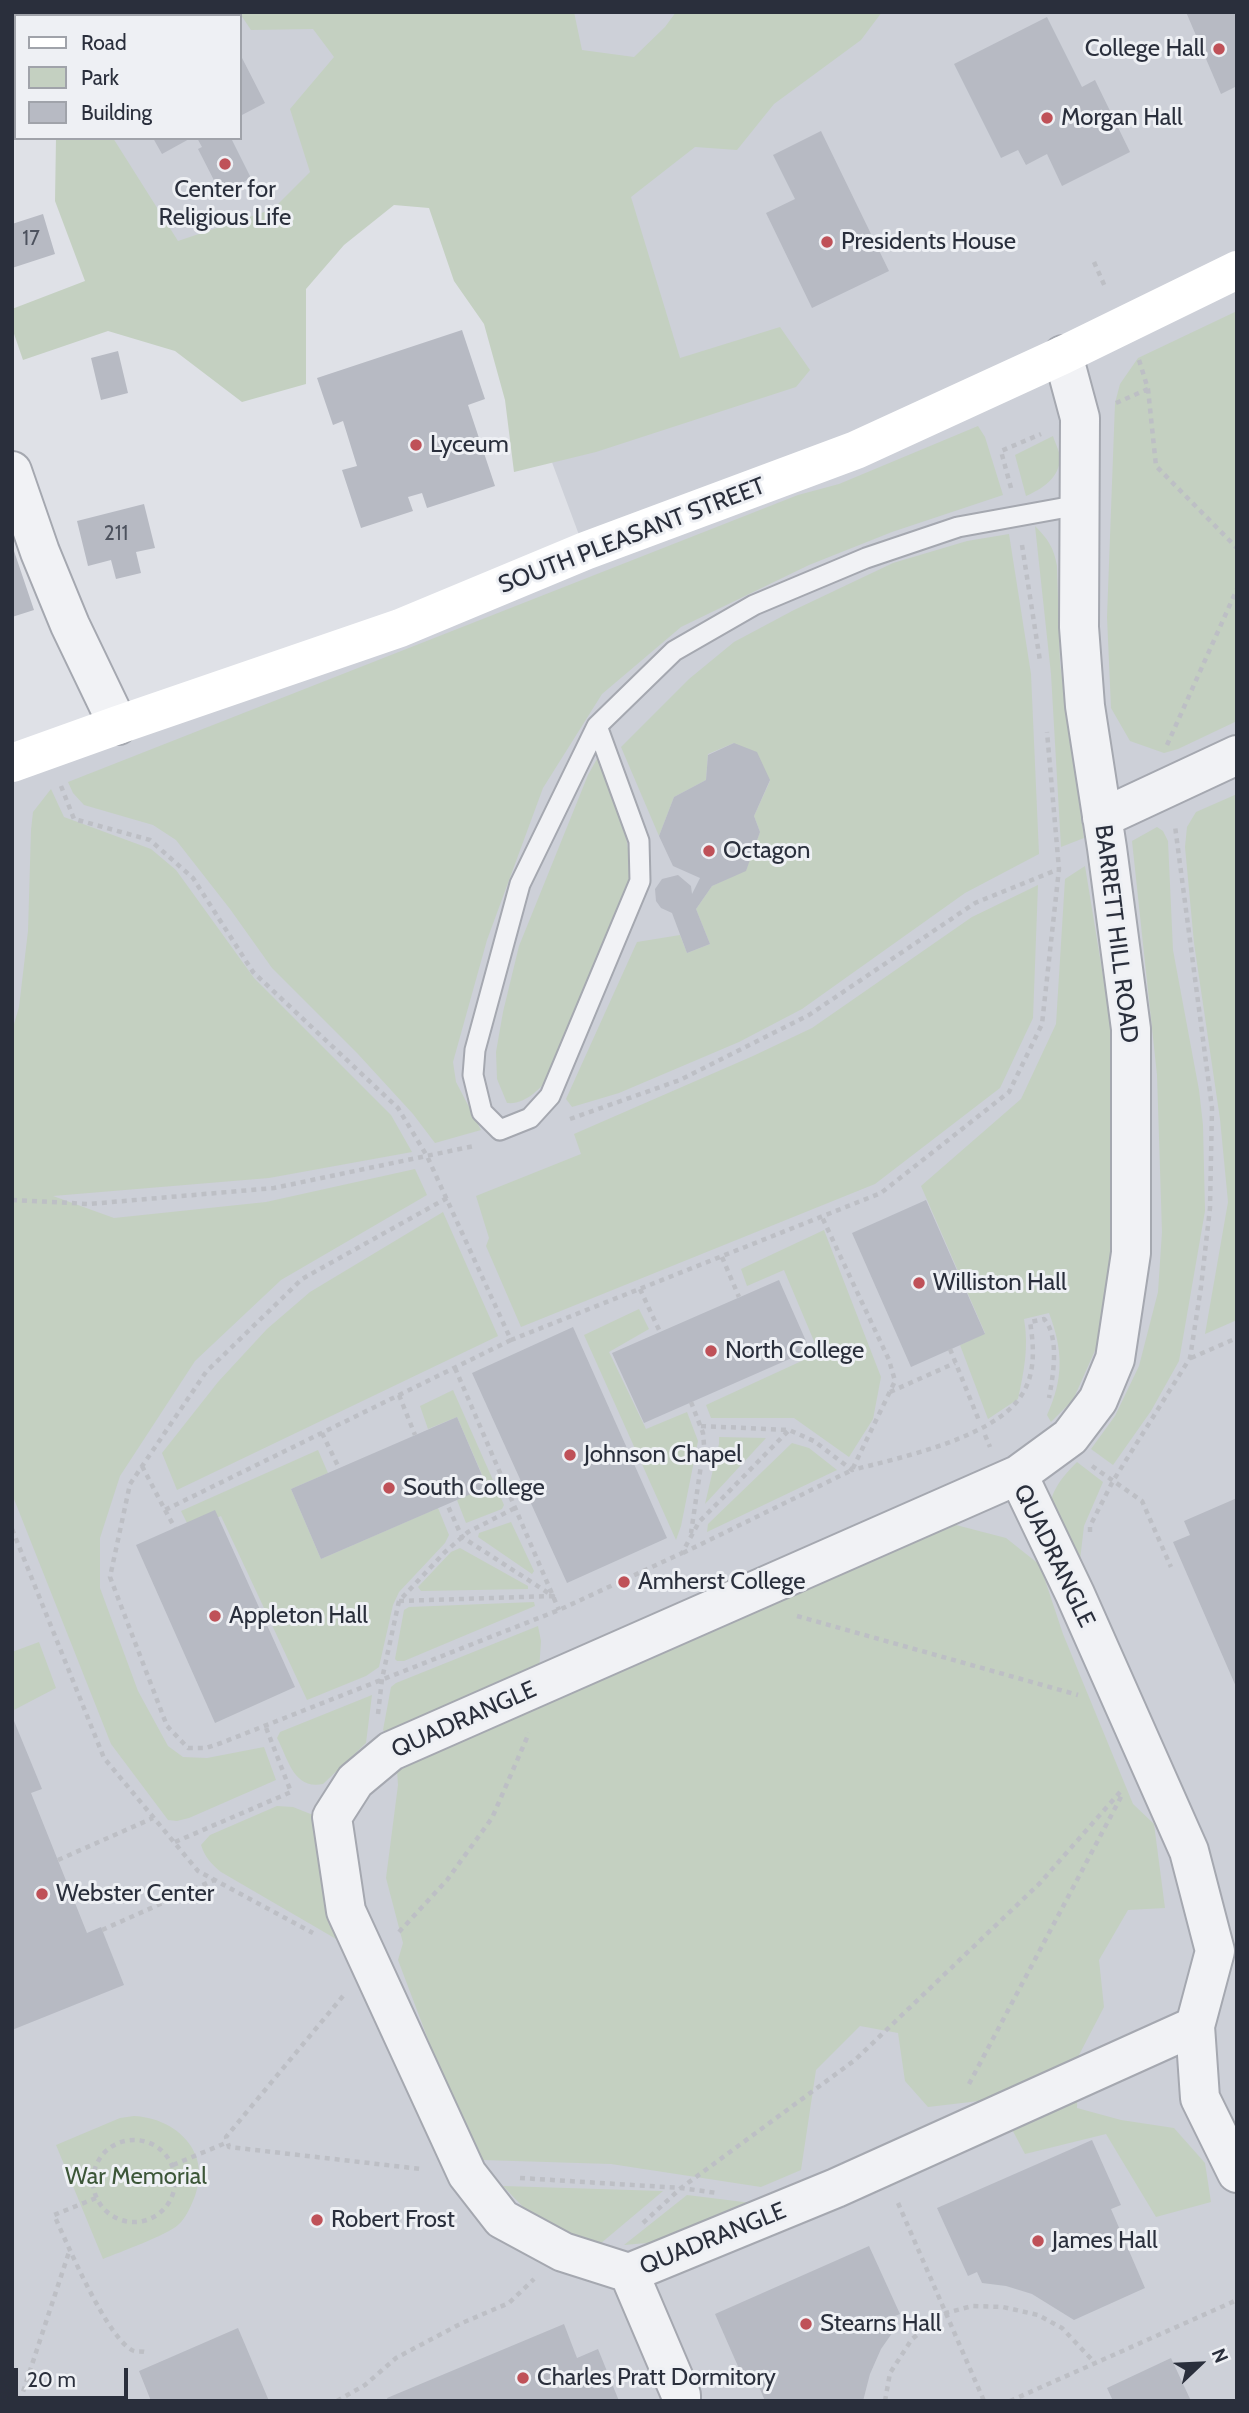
<!DOCTYPE html>
<html>
<head>
<meta charset="utf-8">
<style>
	body { margin:0 }
	#map { position:relative; width:1249px; height:2413px; overflow:hidden; background:#dfe1e7; font-family:Cabin,sans-serif }
	canvas { display:block }
	.frame { position:absolute; inset:0; border:14px solid #2a2f3c; pointer-events:none }
	.legend { position:absolute; left:14px; top:14px; width:228px; height:126px; box-sizing:border-box; background:#eef0f4; border:2px solid #a0a3aa; margin:0; padding:9px 12px; list-style:none; font-size:21px; color:#2a2f3c }
	.legend li { display:flex; align-items:center; gap:14px; height:35px }
	.legend b { width:35px; border:2px solid #a0a3aa }
	.north { position:absolute; left:1165px; top:2329px; width:70px; height:70px; -webkit-text-stroke:5px #eef0f4; paint-order:stroke; rotate:67deg; font-size:19px; font-weight:700; line-height:28px; text-align:center; color:#2a2f3c }
	.north::after { content:''; display:block; margin:auto; width:24px; height:32px; background:#2a2f3c; clip-path:polygon(50% 0,100% 100%,50% 72%,0 100%) }
	.scale { position:absolute; left:14px; top:2368px; width:114px; height:32px; box-sizing:border-box; border:4px solid #2a2f3c; border-top:0; padding-left:9px; font-size:21px; line-height:24px; white-space:nowrap; color:#2a2f3c; -webkit-text-stroke:5px #eef0f4; paint-order:stroke }
</style>
</head>
<body>
<div id="map">
<canvas width="1249" height="2413"></canvas>
<div class="frame"></div>
<ul class="legend">
<li><b style="height:9px;background:#fff"></b>Road</li>
<li><b style="height:19px;background:#c4d0c1"></b>Park</li>
<li><b style="height:19px;background:#b7bac3"></b>Building</li>
</ul>
<div class="north">N</div>
<div class="scale">20 m</div>
</div>
<script>
const ctx = document.querySelector('canvas').getContext('2d');
ctx.lineJoin = 'round';
function fill(path, color) { ctx.fillStyle = color; ctx.fill(path, 'evenodd'); }
function trace(path, color, width, dash) { ctx.strokeStyle = color; ctx.lineWidth = width; ctx.lineCap = dash ? 'butt' : 'round'; ctx.setLineDash(dash || []); ctx.stroke(path); }
function write(font, color, halo, rows, align = 'center') {
  ctx.font = font + ' Cabin,sans-serif'; ctx.lineWidth = 6; ctx.setLineDash([]); ctx.textBaseline = 'middle'; ctx.strokeStyle = halo; ctx.fillStyle = color; for (const [text, x, y, turn = 0] of rows) {
    ctx.save(); ctx.translate(x, y); ctx.rotate((+turn || 0) * Math.PI / 180); ctx.textAlign = isNaN(turn) ? turn : align; if (halo) ctx.strokeText(text, 0, 0); ctx.fillText(text, 0, 0); ctx.restore();
  }
}
fill(new Path2D(`
	M92 12H1237V2401H12V763L585 551 550 457 446 159 134 289 79 138H240V16H86Z`), '#cdd0d8');
fill(new Path2D(`
	M239 12H574L582 50 634 57 665 27 676 12H882L861 40 774 104 737 150 695 147 631 197 680 358 780 327 810 370 796 387 596 452 514 472 505 400 484 324 454 281 429 208 394 205 344 245 306 289V384L242 402 175 351 108 331 23 360 12 328V309L85 281 55 201 56 138H113L178 241 273 209 310 172 290 109 334 57 313 29 251 30Z
	M1237 311V721L1178 749 1164 753 1130 741 1111 708 1107 617 1115 403 1120 384 1138 358Z
	M978 426 985 437 1003 495 892 532 809 565 681 627 602 694 543 788 487 940 453 1062 456 1082 481 1130 435 1143 413 1114 358 1054 272 968 230 909 176 840 153 825 84 805 73 793 68 782 798 495 839 484Z
	M1053 436C1055 443 1060 452 1060 459 1059 478 1042 489 1026 496L1015 455Z
	M1035 526C1048 539 1054 548 1057 566L1060 663 1084 838 1061 847 1051 674Z
	M1009 534 1031 674 1039 854 965 893 802 1009 739 1042 619 1093 572 1107 566 1099 637 942 680 935 687 953 710 944 696 909 712 886 746 870 760 832 754 816 770 781 734 743 708 754 706 780 674 797 659 836 621 747 689 679 734 642 794 610 893 563 967 541Z
	M598 757C613 798 633 836 629 880L552 1075C540 1088 526 1105 507 1103L497 1079 496 1052 503 1012 519 946 588 775Z
	M51 789 64 817 151 849 176 870 254 978 391 1115 412 1152 269 1178 53 1196 114 1218 266 1202 415 1169 427 1195 281 1280 195 1361 120 1476 100 1538V1588L138 1691 168 1746 183 1757 207 1758 264 1747 276 1780 189 1818 177 1821 168 1820 111 1744 12 1494V1031L19 1007 28 931 31 830 33 812Z
	M1237 794V1320L1205 1334 1228 1202 1220 1119 1194 943 1185 847 1187 827 1196 812Z
	M1157 827 1163 831 1168 841 1173 950 1199 1090 1203 1125 1205 1211 1179 1361 1151 1411 1113 1465 1091 1449 1115 1416 1139 1366 1158 1292 1162 1232 1157 1075 1132 841Z
	M1085 866 1111 1025 1122 1202 1109 1290 1097 1346 1073 1400 1051 1422 1047 1415C1064 1378 1063 1350 1049 1313L1024 1319C1029 1347 1024 1371 1018 1399L988 1419 960 1345 985 1333 921 1186 1021 1099 1056 1024 1065 879Z
	M1038 885 1033 1018 1000 1088 875 1184 521 1327 486 1246 489 1238 476 1196 581 1154 574 1134 753 1056 812 1028 972 917Z
	M443 1212 498 1336 177 1490 162 1453 218 1382 267 1329 310 1292Z
	M824 1230 881 1377 873 1419 849 1457 794 1418H711L706 1405 819 1353 784 1270 747 1286 741 1269Z
	M639 1309 649 1329 609 1352 646 1429 687 1412 698 1441 681 1526 676 1540 584 1335Z
	M453 1390 504 1505 502 1509 466 1523 457 1500 487 1486 457 1417 428 1429 420 1406Z
	M719 1437 766 1438 705 1504 719 1444Z
	M792 1443 809 1448 837 1470 707 1532 708 1524Z
	M318 1450 328 1473 291 1489 321 1559 438 1508 449 1535 445 1543 399 1592 393 1605 379 1667 366 1676 307 1700 221 1516 190 1529 181 1511Z
	M1077 1462 1103 1482 1084 1526 1080 1560C1051 1517 1034 1505 1077 1462Z
	M511 1522 534 1571 532 1574 478 1537 479 1533Z
	M956 1525 1006 1538 1040 1565 1063 1634 1133 1804 1154 1824 1165 1908 1128 1910 1099 1960 1104 2007 1078 2057 1077 2108 1121 2120 1174 2128 1205 2163 1211 2202 1156 2217 1106 2134 1025 2154 996 2099 928 2107 905 2081 898 2033 860 2026 816 2070 801 2170 761 2187 611 2164 482 2160 462 2129 398 1960 403 1943 386 1878 398 1785 397 1770 623 1665 905 1540Z
	M460 1548 528 1586V1589L421 1591 418 1587 451 1552Z
	M534 1602 535 1606 404 1661H397L395 1659 404 1610 409 1607Z
	M538 1626 541 1641 539 1671 388 1735 383 1730 391 1687 396 1683Z
	M39 1642 56 1688 12 1711V1652Z
	M372 1695 366 1743 323 1784C293 1790 288 1758 277 1738L280 1732Z
	M277 1806 293 1807 323 1819 355 1950 221 1872C211 1864 205 1857 201 1845L210 1835Z
	M134 2116C176 2118 212 2152 195 2196 191 2206 186 2218 178 2225 167 2235 120 2252 103 2259L56 2145 120 2118Z
	M503 2186 663 2191 600 2244 552 2229 525 2209Z
	M687 2195 760 2204 659 2242 624 2245Z`), '#c4d0c1');
fill(new Path2D(`
	M1186 12H1237V86L1221 94Z
	M1047 17 1082 87 1095 80 1130 152 1062 186 1047 154 1026 165 1018 150 1001 158 954 64Z
	M240 54 265 103 240 116Z
	M821 131 889 271 812 308 766 213 795 199 773 155Z
	M153 138H191L162 154Z
	M197 138H231L251 178 221 194 198 149 202 147Z
	M43 214 55 254 12 268V224Z
	M462 330 485 399 468 405 495 486 427 508 422 493 408 497 413 511 361 528 342 470 357 466 343 421 333 425 317 378Z
	M118 351 128 393 101 400 91 358Z
	M144 504 155 548 136 552 141 573 116 579 111 560 88 566 77 521Z
	M14 551 34 610 12 617V552Z
	M734 743 757 752 770 780 754 816 760 832 746 871 712 886 696 909 710 944 687 953 672 913 661 908 656 901 655 889 662 879 678 875 691 886 692 894 700 878 673 866 659 836 674 797 706 780 708 755Z
	M926 1200 985 1334 911 1367 852 1233Z
	M779 1280 810 1350 644 1423 612 1353Z
	M573 1327 667 1538 567 1583 472 1373Z
	M457 1417 487 1487 321 1559 291 1489Z
	M1237 1498V1689L1173 1542 1190 1535 1184 1521Z
	M215 1510 295 1687 215 1723 136 1545Z
	M12 1716 42 1789 31 1793 87 1933 101 1927 124 1985 12 2030Z
	M1092 2140 1121 2205 1111 2209 1145 2288 1074 2320 1032 2294 1006 2286 982 2283 977 2272 968 2276 937 2208Z
	M869 2246 900 2314 890 2318 895 2329 881 2349 870 2374 863 2401H765L754 2375 744 2380 715 2314Z
	M564 2324 577 2358 598 2349 619 2401H388L387 2398Z
	M238 2328 269 2401H151L139 2371Z
	M1171 2358 1191 2401H1113L1107 2388Z`), '#b7bac3');
const lane = new Path2D(`
	M597 726 639 841 640 881 550 1096 530 1118 500 1130 482 1112 473 1075 475 1050 520 884 597 726 674 651 754 605 866 558 958 527 1079 505`);
const street = new Path2D(`
	M86 16 92 12
	M12 58 16 56
	M12 471 40 552 70 625 118 725
	M1102 818 1237 755
	M1018 1475 1070 1437 1098 1400 1115 1359 1131 1253V1029L1107 848 1085 706 1079 627 1080 418 1063 355
	M1195 2026 836 2188 629 2273 563 2252 502 2219 467 2174 346 1911 332 1817 355 1781 391 1751 1018 1475 1075 1594 1189 1851 1215 1951 1195 2026 1200 2098 1237 2173
	M629 2273 681 2395V2401`);
trace(lane, '#a5a8b0', 23);
trace(street, '#a5a8b0', 42);
trace(new Path2D(`
	M1094 262 1106 289
	M1139 360 1148 389 1156 466 1237 548
	M1116 403 1148 389
	M1011 488 1001 451 1041 434
	M1022 545 1040 661
	M1167 745 1237 589
	M61 786 74 819 150 840 193 878 253 972 398 1108 427 1156 511 1340 881 1193 1009 1092 1042 1024 1059 869 1047 732
	M570 1119 680 1080 809 1015 975 903 1059 869
	M447 1198 302 1279 206 1372 130 1484 110 1577 167 1726 188 1748H206L221 1743 559 1610 682 1553 699 1522 789 1430
	M12 1200 89 1204 274 1188 474 1146
	M722 1257 739 1297
	M640 1289 660 1332
	M950 1349 980 1423
	M1191 1358 1237 1338
	M455 1368 559 1610
	M890 1392 955 1363
	M399 1395 415 1435
	M691 1402 703 1433 704 1445 691 1533
	M701 1426 789 1430 814 1441 852 1470C899 1458 994 1438 1021 1396 1036 1374 1034 1346 1030 1322L1044 1319C1060 1337 1053 1376 1049 1398
	M322 1433 339 1468
	M985 1435 990 1447
	M142 1466 165 1510 511 1340
	M1092 1466 1142 1501 1171 1567
	M165 1510 175 1528
	M12 1529 104 1758 198 1871 313 1933
	M1090 1532V1526L1113 1481 1190 1358 1201 1287 1210 1208 1212 1108 1175 826
	M683 1553 852 1470 895 1381 889 1360 822 1217
	M399 1601 553 1596 462 1537 447 1504
	M797 1616 1078 1695
	M378 1714 382 1679 399 1601 445 1552 468 1532 515 1508
	M175 1842 291 1792 265 1725
	M58 1860 153 1818
	M102 1930 214 1880
	M399 1932 447 1880 492 1818 529 1733
	M343 1996 226 2137 229 2147 421 2169
	M969 2084 1122 1795
	M93 2181a41 41 0 1 1 82 0a41 41 0 1 1-82 0Z
	M173 2165 228 2142
	M520 2178 681 2188 717 2193
	M96 2198 54 2215C67 2243 108 2341 134 2351 137 2352 141 2351 145 2352
	M898 2203 984 2401
	M643 2223 681 2188 855 2060 1040 1883 1120 1792
	M20 2401 70 2249
	M337 2401 365 2385 396 2358 462 2323 509 2303 534 2279
	M885 2401 890 2373 912 2339 946 2313 972 2306 1003 2307 1038 2315 1062 2328 1095 2363
	M1010 2401 1237 2300`), '#bdbfc5', 4.5, [5, 5]);
trace(lane, '#f1f2f5', 19);
trace(street, '#f1f2f5', 38);
trace(new Path2D(`
	M12 763 118 725 400 628 585 551 856 450 1063 355 1237 270`), '#fff', 38);
for (const [x, y, r, color] of [
	[1219,49,7,"#bf5158"],
	[1047,118,7,"#bf5158"],
	[225,164,7,"#bf5158"],
	[827,242,7,"#bf5158"],
	[416,445,7,"#bf5158"],
	[709,851,7,"#bf5158"],
	[919,1283,7,"#bf5158"],
	[711,1351,7,"#bf5158"],
	[570,1455,7,"#bf5158"],
	[389,1488,7,"#bf5158"],
	[624,1582,7,"#bf5158"],
	[215,1616,7,"#bf5158"],
	[42,1894,7,"#bf5158"],
	[317,2220,7,"#bf5158"],
	[1038,2241,7,"#bf5158"],
	[806,2324,7,"#bf5158"],
	[523,2378,7,"#bf5158"]
]) { const dot = new Path2D(); dot.arc(x, y, r, 0, 2 * Math.PI); ctx.fillStyle = color; ctx.fill(dot); trace(dot, '#eef0f4', 2.5); }
write('21px', '#4d525e', null, [
	["17",31,239],
	["211",116,534]
]);
write('24px', '#2a2f3c', '#eef0f4', [
	["College Hall",1205,49,"right"],
	["Morgan Hall",1061,118],
	["Center for",225,190,"center"],
	["Religious Life",225,218,"center"],
	["Presidents House",841,242],
	["Lyceum",430,445],
	["Octagon",723,851],
	["Williston Hall",933,1283],
	["North College",725,1351],
	["Johnson Chapel",584,1455],
	["South College",403,1488],
	["Amherst College",638,1582],
	["Appleton Hall",229,1616],
	["Webster Center",56,1894],
	["Robert Frost",331,2220],
	["James Hall",1052,2241],
	["Stearns Hall",820,2324],
	["Charles Pratt Dormitory",537,2378]
], 'left');
write('24px', '#2a2f3c', '#eef0f4', [
	["SOUTH PLEASANT STREET",632,536,-21],
	["BARRETT HILL ROAD",1116,934,83],
	["QUADRANGLE",1054,1556,64],
	["QUADRANGLE",464,1720,-24],
	["QUADRANGLE",713,2239,-22]
]);
write('24px', '#3c5638', '#eef0f4', [
	["War Memorial",136,2177]
]);
</script>
</body>
</html>
